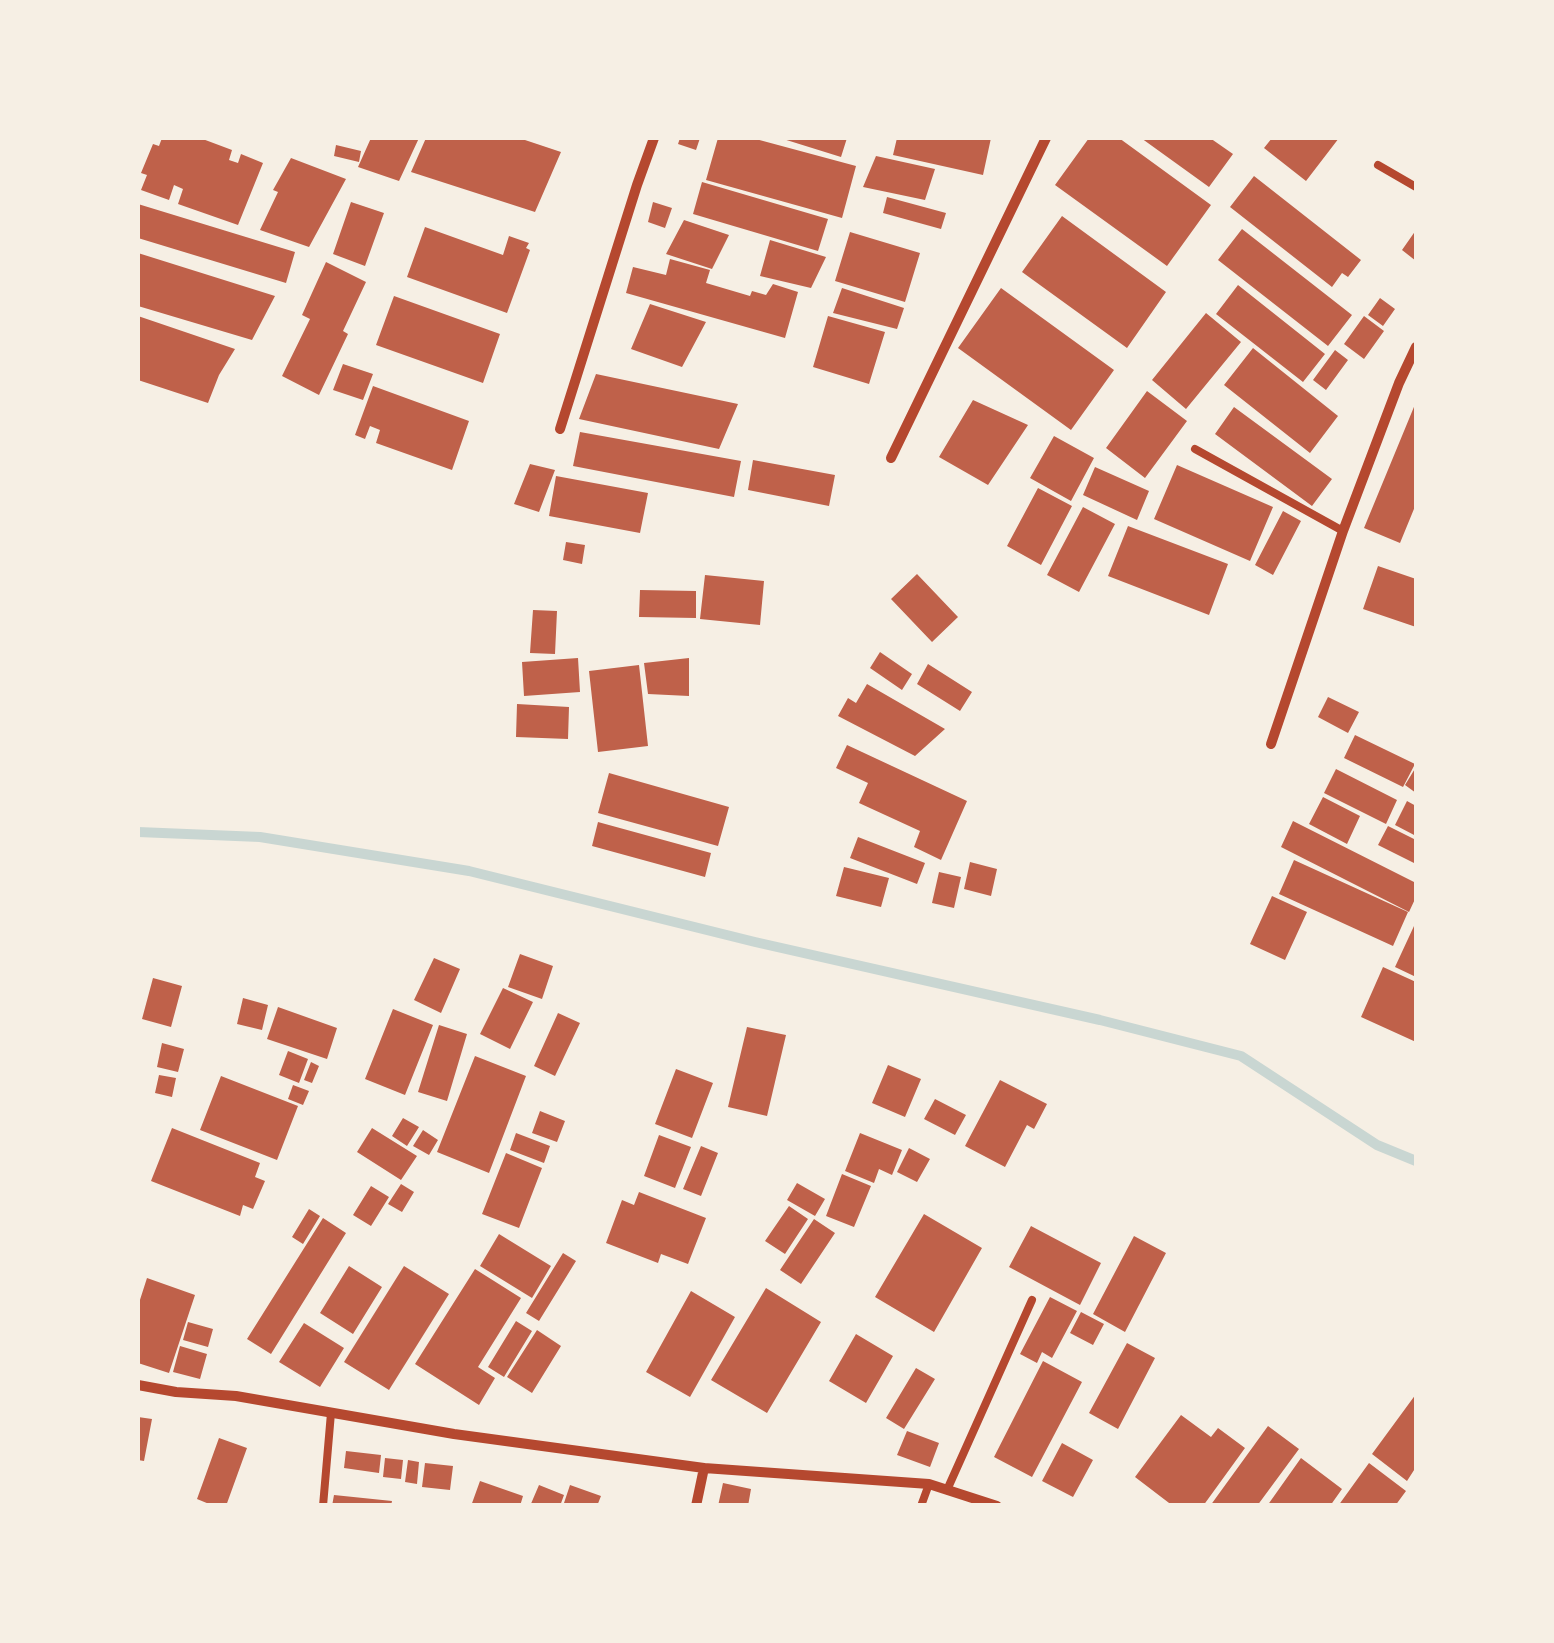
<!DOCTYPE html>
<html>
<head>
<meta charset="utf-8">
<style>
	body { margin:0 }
	#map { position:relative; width:1554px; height:1643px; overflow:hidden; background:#f6efe4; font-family:"Open Sans",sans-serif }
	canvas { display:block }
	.frame { position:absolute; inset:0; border:140px solid #f6efe4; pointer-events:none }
</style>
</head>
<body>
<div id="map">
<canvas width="1554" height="1643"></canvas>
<div class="frame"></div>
</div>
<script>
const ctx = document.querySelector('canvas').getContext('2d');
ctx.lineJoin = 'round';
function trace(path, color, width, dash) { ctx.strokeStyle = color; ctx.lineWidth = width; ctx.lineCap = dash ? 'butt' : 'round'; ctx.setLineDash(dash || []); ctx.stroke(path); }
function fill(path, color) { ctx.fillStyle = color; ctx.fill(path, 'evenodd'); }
trace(new Path2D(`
	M138 832 260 837 469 871 755 942 1100 1020 1241 1056 1377 1145 1416 1161`), '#c9d6d2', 10);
fill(new Path2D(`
	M162 138H200L232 150 229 160 238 163 241 154 263 163 238 225 178 204 183 189 174 185 169 200 141 190 147 175 141 173 153 144 159 146Z
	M371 138H419L399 181 358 167Z
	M426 138H519L561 152 535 212 411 172Z
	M680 138H700L696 150 678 144Z
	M718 138H752L856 166 842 218 706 180Z
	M780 138H847L841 157Z
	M897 138H991L983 175 893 155Z
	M1089 138H1119L1211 205 1167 266 1055 185Z
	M1141 138H1210L1233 154 1209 187Z
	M1272 138H1339L1306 181 1264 148Z
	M336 145 361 151 359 162 334 156Z
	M876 156 935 169 925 200 863 187Z
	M291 158 346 179 309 247 260 230 278 192 273 190Z
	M1254 176 1361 260 1348 277 1342 273 1332 287 1230 207Z
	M702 182 828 219 818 251 693 214Z
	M887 197 946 213 941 229 883 213Z
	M351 202 384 213 365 266 333 254Z
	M653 202 672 208 665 228 648 222Z
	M138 204 295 252 286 283 138 238Z
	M1062 216 1166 292 1127 348 1022 272Z
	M684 220 729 235 712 269 666 254Z
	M425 227 503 255 509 236 529 243 526 248 530 250 507 313 407 277Z
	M1242 229 1352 315 1328 346 1218 260Z
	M1416 230V261L1402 250Z
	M850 232 920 253 905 302 835 281Z
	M770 240 826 257 811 288 760 276Z
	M138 253 275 296 252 340 138 306Z
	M670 259 710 270 706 283 750 296 752 291 766 295 773 284 798 292 785 338 626 293 633 267 666 275Z
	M326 262 366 282 343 331 348 334 319 395 282 376 310 319 302 315Z
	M1238 285 1325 354 1303 382 1216 314Z
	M842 288 904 308 897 329 833 313Z
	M1001 288 1114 370 1071 430 958 348Z
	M394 296 500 334 483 383 376 345Z
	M1380 298 1395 309 1383 326 1368 315Z
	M650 304 706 322 682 367 631 349Z
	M1206 313 1241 342 1186 409 1152 380Z
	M138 316 235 349 219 375 208 403 138 380Z
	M828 316 885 332 869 384 813 367Z
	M1364 316 1384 331 1364 359 1344 344Z
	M1253 348 1338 416 1310 453 1224 385Z
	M1335 350 1348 360 1326 390 1313 380Z
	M343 364 373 374 363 400 333 390Z
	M596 374 738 404 719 449 579 419Z
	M373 386 469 421 452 470 376 443 380 430 370 426 365 439 355 435Z
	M1147 391 1187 421 1145 478 1106 448Z
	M973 400 1028 425 988 485 939 457Z
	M1416 402V504L1400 543 1364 528Z
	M1234 407 1332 479 1312 506 1215 434Z
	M580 432 741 461 734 497 573 466Z
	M1054 436 1094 458 1071 501 1030 478Z
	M753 460 835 475 829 506 748 490Z
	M530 464 555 470 539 512 514 504Z
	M1177 465 1273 507 1250 561 1154 519Z
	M1095 467 1149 491 1137 520 1083 495Z
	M556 476 648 493 640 533 549 516Z
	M1038 488 1072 506 1041 565 1007 546Z
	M1083 507 1115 524 1079 592 1047 575Z
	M1283 511 1301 521 1273 575 1255 565Z
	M1128 526 1228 564 1209 615 1108 576Z
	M566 542 585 545 582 564 563 560Z
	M1378 566 1416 579V627L1363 609Z
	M917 574 958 617 932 642 891 599Z
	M705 575 764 581 760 625 700 619Z
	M640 590 696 591V618L639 617Z
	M533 610 557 611 555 654 530 653Z
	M880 652 912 674 902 690 870 668Z
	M578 658 580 692 524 696 522 662Z
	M689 658V696L648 694 644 663Z
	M928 664 972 692 960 711 917 684Z
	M639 665 648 746 598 752 589 671Z
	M867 684 945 729 915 756 838 716 848 698 856 703Z
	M1328 697 1359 712 1348 733 1318 717Z
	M517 704 569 707 568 739 516 737Z
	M1355 735 1415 764 1403 787 1344 758Z
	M847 745 967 801 941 860 914 847 920 831 859 803 868 783 836 768Z
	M1416 767V793L1405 785Z
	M1336 769 1397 800 1386 824 1324 793Z
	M609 773 729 807 718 846 598 813Z
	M1323 797 1360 816 1347 844 1309 824Z
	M1407 801 1416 806V836L1395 825Z
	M1293 821 1416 883V897L1409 912 1281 847Z
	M598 822 711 853 705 877 592 846Z
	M1388 826 1416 840V857L1414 863 1378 845Z
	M858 837 925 863 917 884 850 858Z
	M1294 860 1408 912 1393 946 1279 894Z
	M970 862 997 869 991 896 964 889Z
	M844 867 889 878 881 907 836 896Z
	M939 872 961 877 954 908 932 903Z
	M1272 896 1307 912 1285 960 1250 944Z
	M1414 926 1416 927V977L1395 967Z
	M520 954 553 966 542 999 508 987Z
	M434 958 460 969 441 1013 414 1000Z
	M1383 967 1416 982V1042L1361 1017Z
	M153 978 182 986 171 1027 142 1019Z
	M503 988 533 1002 510 1049 480 1034Z
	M243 998 268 1005 262 1030 237 1024Z
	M278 1007 337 1028 327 1059 267 1039Z
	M393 1009 433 1025 405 1095 365 1079Z
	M558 1013 580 1023 555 1076 534 1066Z
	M439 1025 467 1034 447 1101 418 1092Z
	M747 1027 786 1035 767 1116 728 1107Z
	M162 1043 184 1049 178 1072 157 1067Z
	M288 1051 308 1059 299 1083 279 1075Z
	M475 1056 526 1076 489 1173 437 1152Z
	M311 1062 319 1066 312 1083 304 1080Z
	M888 1065 921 1079 905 1117 872 1103Z
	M676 1069 713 1083 692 1138 655 1124Z
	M159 1075 176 1078 172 1097 155 1093Z
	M221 1076 298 1106 277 1160 200 1130Z
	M1000 1080 1047 1104 1034 1129 1027 1125 1005 1167 965 1146Z
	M293 1085 309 1091 303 1105 288 1099Z
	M935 1099 966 1115 955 1135 924 1119Z
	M540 1111 565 1121 557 1142 532 1133Z
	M403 1118 419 1127 407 1146 392 1136Z
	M172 1128 260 1163 255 1177 265 1181 253 1209 243 1205 240 1216 151 1181Z
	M372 1128 417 1156 401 1180 357 1152Z
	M423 1130 438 1140 429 1155 413 1146Z
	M516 1133 550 1146 544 1163 510 1150Z
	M860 1133 902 1150 892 1175 879 1169 874 1183 845 1171Z
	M659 1135 691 1147 675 1188 644 1176Z
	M701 1146 718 1153 701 1196 683 1189Z
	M909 1148 930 1159 917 1182 897 1172Z
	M506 1153 542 1168 519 1228 482 1214Z
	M842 1174 871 1186 854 1227 826 1216Z
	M797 1183 825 1199 815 1216 787 1200Z
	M401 1184 414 1192 402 1212 388 1204Z
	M371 1186 389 1197 371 1226 353 1215Z
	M639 1192 706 1218 688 1264 661 1254 658 1263 606 1243 622 1200 634 1205Z
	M789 1206 808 1219 785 1254 765 1241Z
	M309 1209 320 1216 303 1244 292 1237Z
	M924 1214 982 1248 934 1332 875 1297Z
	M323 1218 346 1233 271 1354 247 1339Z
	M814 1219 835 1233 801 1284 780 1270Z
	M1031 1226 1101 1263 1080 1305 1009 1267Z
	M499 1234 551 1266 532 1298 480 1266Z
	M1134 1236 1166 1253 1125 1332 1093 1314Z
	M563 1253 576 1261 539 1321 526 1313Z
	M349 1266 382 1287 353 1334 320 1313Z
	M404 1266 449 1294 389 1390 344 1362Z
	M475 1269 521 1298 478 1367 495 1378 479 1405 415 1364Z
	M147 1278 195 1295 169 1373 138 1363V1306Z
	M766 1288 821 1322 767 1413 711 1380Z
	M691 1291 735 1317 690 1397 646 1372Z
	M1050 1297 1077 1311 1052 1358 1042 1352 1037 1363 1020 1354Z
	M1081 1312 1104 1324 1093 1345 1070 1333Z
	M516 1321 532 1331 504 1377 488 1367Z
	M188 1322 213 1329 208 1347 183 1340Z
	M304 1323 344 1348 320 1387 279 1362Z
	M537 1330 561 1346 532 1393 507 1377Z
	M856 1334 893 1356 866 1403 829 1381Z
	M1127 1343 1155 1358 1118 1429 1089 1413Z
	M180 1346 207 1354 200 1379 173 1372Z
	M1043 1361 1082 1382 1032 1477 994 1457Z
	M916 1368 935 1379 904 1429 886 1418Z
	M1416 1394V1467L1407 1481 1372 1454Z
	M1181 1415 1211 1437 1218 1428 1245 1448 1203 1506H1173L1135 1477Z
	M138 1417 152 1419 144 1461 138 1460Z
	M1268 1426 1299 1449 1257 1506H1210Z
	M907 1431 939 1443 930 1467 897 1455Z
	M219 1438 247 1448 226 1506H214L197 1499Z
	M1062 1443 1093 1460 1073 1497 1042 1481Z
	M346 1451 381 1455 379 1473 344 1468Z
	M385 1458 403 1460 401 1479 383 1477Z
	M1301 1458 1342 1489 1330 1506H1267Z
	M408 1460 419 1462 417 1484 405 1482Z
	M425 1463 453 1466 450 1490 422 1487Z
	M1369 1463 1406 1491 1395 1506H1338Z
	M480 1481 523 1496 520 1506H471Z
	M723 1483 751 1489 748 1506H718Z
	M539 1485 564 1495 560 1506H530Z
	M570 1485 601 1496 597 1506H563Z
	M334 1495 392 1501 391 1506H332Z`), '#bf614a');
trace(new Path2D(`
	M1378 165 1416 187
	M1195 449 1343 531
	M947 1490 1032 1300
	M323 1506 331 1413
	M921 1506 929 1484`), '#b5482f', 8);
trace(new Path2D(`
	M560 429 637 185 654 138
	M891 458 1046 138
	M1271 744 1343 531 1399 383 1416 347
	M138 1385 176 1392 236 1396 454 1434 704 1468 929 1484 997 1506
	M696 1506 704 1468`), '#b5482f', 10);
</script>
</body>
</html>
